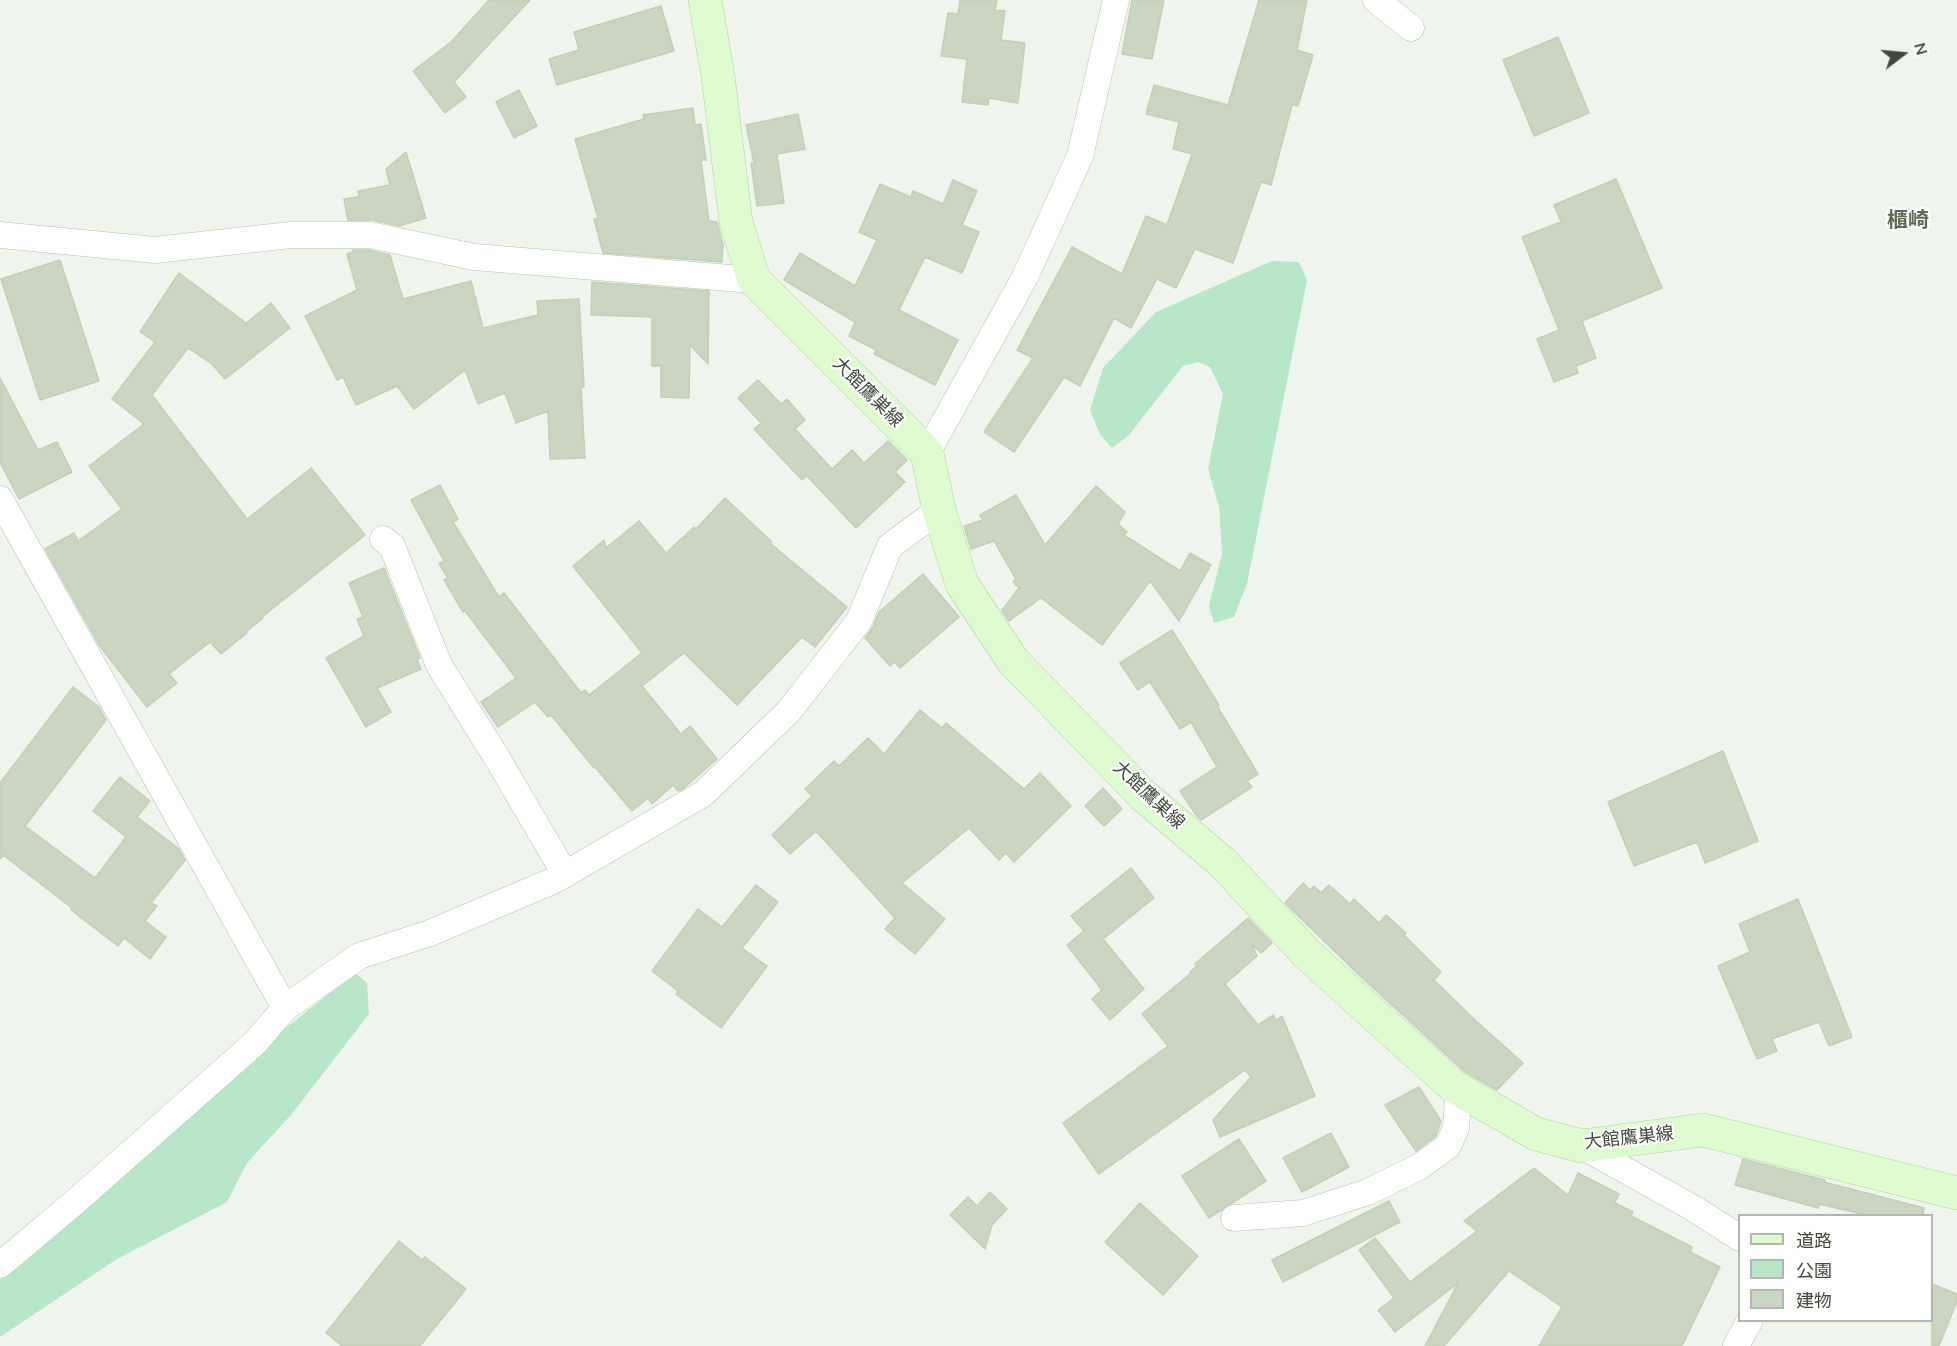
<!DOCTYPE html>
<html>
<head>
<meta charset="utf-8">
<style>
	body { margin:0 }
	#map { position:relative; width:1957px; height:1346px; overflow:hidden; background:#eff5ec; font-family:"Nunito Sans","Noto Sans JP",sans-serif }
	canvas { display:block }
	.legend { position:absolute; left:1738px; top:1214px; width:195px; height:108px; box-sizing:border-box; background:#fff; border:2px solid #b3b6b0; margin:0; padding:8px 10px; list-style:none; font-size:18px; color:#41493a }
	.legend li { display:flex; align-items:center; gap:12px; height:30px }
	.legend b { width:30px; border:2px solid #b3b6b0 }
	.north { position:absolute; left:1873px; top:24px; width:60px; height:60px; -webkit-text-stroke:4px #fff; paint-order:stroke; rotate:74deg; font-size:16px; font-weight:700; line-height:24px; text-align:center; color:#41493a }
	.north::after { content:''; display:block; margin:auto; width:21px; height:27px; background:#41493a; clip-path:polygon(50% 0,100% 100%,50% 72%,0 100%) }
</style>
</head>
<body>
<div id="map">
<canvas width="1957" height="1346"></canvas>
<ul class="legend">
<li><b style="height:8px;background:#ddfbcf"></b>道路</li>
<li><b style="height:16px;background:#b8e6c9"></b>公園</li>
<li><b style="height:16px;background:#cbd6c2"></b>建物</li>
</ul>
<div class="north">N</div>
</div>
<script>
const ctx = document.querySelector('canvas').getContext('2d');
ctx.lineJoin = 'round';
function fill(path, color) { ctx.fillStyle = color; ctx.fill(path, 'evenodd'); }
function trace(path, color, width, dash) { ctx.strokeStyle = color; ctx.lineWidth = width; ctx.lineCap = dash ? 'butt' : 'round'; ctx.setLineDash(dash || []); ctx.stroke(path); }
function write(font, color, halo, rows, align = 'center') {
  ctx.font = font + ' "Nunito Sans","Noto Sans JP",sans-serif'; ctx.lineWidth = 4.5; ctx.setLineDash([]); ctx.textBaseline = 'middle'; ctx.strokeStyle = halo; ctx.fillStyle = color; for (const [text, x, y, turn = 0] of rows) {
    ctx.save(); ctx.translate(x, y); ctx.rotate((+turn || 0) * Math.PI / 180); ctx.textAlign = isNaN(turn) ? turn : align; if (halo) ctx.strokeText(text, 0, 0); ctx.fillText(text, 0, 0); ctx.restore();
  }
}
fill(new Path2D(`
	M1272 261 1299 262 1307 280 1247 584 1234 617 1214 623 1209 606 1222 554 1219 507 1208 469 1223 394 1210 367 1198 362 1183 366 1129 435 1112 448 1100 434 1090 410 1103 368 1156 312Z
	M355 973 367 983 369 1014 291 1115 247 1163 227 1202 117 1259 0 1337V1279L214 1095 277 1035Z`), '#b8e6c9');
const building = new Path2D(`
	M489 0H530L454 82 466 97 445 113 413 71 451 42Z
	M960 0H997L995 10 1005 11 1001 40 1025 43 1018 103 989 98 988 105 962 102 967 59 941 56 948 13 958 14Z
	M1132 0H1164L1152 59 1122 54Z
	M1259 0H1307L1297 50 1313 55 1298 106 1292 105 1271 185 1261 182 1233 263 1195 249 1176 288 1157 279 1131 328 1114 318 1080 386 1064 377 1014 452 984 432 1033 358 1017 350 1072 247 1122 274 1146 216 1167 225 1192 154 1173 149 1179 122 1146 114 1154 85 1228 105Z
	M661 6 674 51 557 85 549 59 579 50 574 32Z
	M1558 37 1589 113 1534 136 1503 60Z
	M519 90 537 126 514 138 496 102Z
	M693 108 695 125 701 124 706 160H701L709 221 717 222 723 245 722 262 603 253 594 219 598 218 575 139 644 119 643 115Z
	M798 114 805 149 777 154 784 203 757 206 751 163H754L746 125Z
	M406 152 426 218 399 226 373 220H348L344 199 359 197 358 191 390 185 386 169Z
	M1616 179 1662 288 1582 321 1596 358 1576 366 1578 373 1554 382 1537 339 1559 330 1522 237 1561 222 1554 205Z
	M953 180 977 191 962 225 979 232 962 273 925 257 899 310 958 340 935 385 874 354 876 350 849 336 855 322 784 280 800 253 855 286 877 240 859 232 880 184 911 197 913 191 943 204Z
	M353 250H368L390 255 403 299 471 281 483 328 538 315 537 301 579 299 584 387H581L585 458 550 459 548 411 516 423 505 393 478 404 465 370 414 409 397 386 356 405 343 377 337 380 305 316 357 290 347 254 353 252Z
	M60 260 99 381 40 400 1 279Z
	M179 273 246 323 271 303 290 328 225 379 211 363 188 348 152 395 247 519 311 468 365 535 262 617 263 618 246 632 247 633 221 654 210 642 169 674 177 683 147 707 99 645 45 549 74 533 78 541 122 509 89 466 144 424 112 399 155 342 140 332Z
	M592 282 709 291 708 364 690 345 689 398 661 397V366H652V317L591 315Z
	M0 378 38 450 57 442 72 472 19 499 0 462Z
	M758 380 781 404 787 399 805 420 795 429 832 469 852 450 864 463 888 441 907 460 895 472 905 482 856 528 807 476 802 480 754 429 761 423 738 398Z
	M440 485 458 519 453 522 499 597 504 593 581 693 585 690 589 695 642 653 573 566 604 540 606 548 639 521 666 553 694 527 696 529 725 498 772 542 771 544 847 607 815 647 802 637 737 705 684 653 642 686 681 734 690 726 717 759 684 788 678 791 673 785 652 804 648 798 632 811 595 767 594 768 551 715 548 717 535 702 498 727 481 702 516 678 465 611 463 612 444 580 448 578 439 564 444 561 411 500Z
	M1096 486 1125 512 1118 524 1127 532 1124 535 1180 571 1190 553 1211 565 1179 621 1150 581 1102 645 1041 598 1009 621 1002 610 1019 588 1013 582 1016 579 994 541 971 549 964 526 983 520 980 515 1016 495 1045 545Z
	M384 568 420 658 417 660 421 669 377 688 391 712 366 727 326 658 364 636 357 619 363 617 349 583Z
	M923 574 959 617 900 668 895 662 890 666 865 638 873 627 879 612Z
	M1172 630 1219 705 1217 706 1258 774 1247 781 1252 787 1201 820 1196 815 1180 791 1217 767 1191 722 1180 729 1150 682 1138 690 1120 663Z
	M73 687 99 707 106 720 25 826 95 878 126 837 93 811 120 777 150 801 137 817 178 848 185 860 151 903 157 906 145 921 166 937 150 959 124 938 118 946 71 910 72 908 3 855 0 859V783Z
	M920 710 942 728 946 723 1024 789 1040 773 1071 806 1014 862 1006 853 999 860 969 828 902 883 945 919 915 954 885 929 895 918 816 831 790 854 772 835 812 796 805 789 834 761 839 766 868 738 884 754Z
	M1723 751 1758 841 1705 863 1697 842 1634 866 1608 802Z
	M1103 788 1122 809 1104 826 1085 806Z
	M1131 868 1154 898 1103 939 1144 989 1110 1020 1092 999 1102 990 1067 945 1084 931 1071 916Z
	M1303 883 1310 890 1314 886 1321 893 1329 885 1350 904 1354 899 1379 923 1386 915 1406 933 1404 935 1441 972 1434 980 1476 1021 1523 1063 1497 1090 1464 1071 1359 975 1285 903Z
	M756 885 778 902 742 948 767 966 721 1028 676 994 678 991 652 971 698 909 722 927Z
	M1798 899 1852 1037 1829 1046 1819 1022 1772 1039 1777 1051 1757 1059 1718 966 1750 952 1739 924Z
	M1248 918 1272 943 1261 953 1252 944 1257 956 1225 984 1258 1025 1273 1015 1276 1020 1282 1016 1315 1096 1220 1137 1213 1120 1251 1077 1245 1070 1099 1174 1063 1123 1168 1046 1142 1014 1191 973 1190 972 1197 966 1195 964Z
	M1419 1087 1441 1121 1436 1136 1416 1151 1385 1105Z
	M1331 1133 1349 1167 1302 1192 1283 1158Z
	M1239 1139 1266 1181 1209 1218 1182 1176Z
	M1743 1159 1825 1180 1824 1182 1924 1208 1923 1215H1866L1819 1204 1818 1208 1735 1185Z
	M1534 1168 1568 1195 1578 1173 1619 1194 1615 1203 1633 1212 1631 1216 1692 1247 1690 1252 1720 1267 1682 1346H1539L1562 1307 1509 1271 1444 1346H1425L1458 1283 1395 1332 1378 1310 1394 1298 1359 1250 1375 1238 1410 1282 1477 1231 1464 1221Z
	M990 1192 1007 1209 992 1225 985 1249 950 1215 968 1197 977 1206Z
	M1389 1201 1400 1222 1283 1282 1272 1260Z
	M1140 1203 1198 1256 1163 1295 1105 1242Z
	M399 1241 422 1260 425 1257 466 1289 420 1346H342L326 1333Z
	M1932 1284 1957 1294V1301L1939 1346H1932Z`);
fill(building, '#cbd6c2');
trace(building, '#c2d0b5', 1.5);
const minor = new Path2D(`
	M1376 0 1411 28
	M0 235 155 250 291 235H370L474 257 754 280
	M927 453 1025 277 1080 156 1116 0
	M0 499 285 1008
	M383 539 392 546 439 665 497 758 565 874
	M1582 1146 1693 1208 1740 1238
	M1234 1218 1303 1213 1368 1192 1419 1167 1448 1146 1456 1128 1459 1089
	M0 1265 75 1202 255 1043 285 1008 359 956 430 933 555 880 703 794 789 711 859 621 890 546 939 510
	M1736 1346 1750 1320`);
const secondary = new Path2D(`
	M705 0 718 76 736 222 754 280 927 453 939 510 962 584 1013 661 1144 796 1224 864 1307 954 1453 1086 1536 1134 1582 1146 1703 1130 1957 1193`);
trace(minor, '#b6c0af', 27);
trace(secondary, '#afd19e', 34);
trace(minor, '#fff', 26);
trace(secondary, '#ddfbcf', 33);
write('18px', '#41493a', '#fff', [
	["大館鷹巣線",867,393,45],
	["大館鷹巣線",1148,796,43],
	["大館鷹巣線",1629,1139,-6]
]);
write('bold 21px', '#5e6b51', '#fff', [
	["櫃崎",1908,222]
]);
</script>
</body>
</html>
